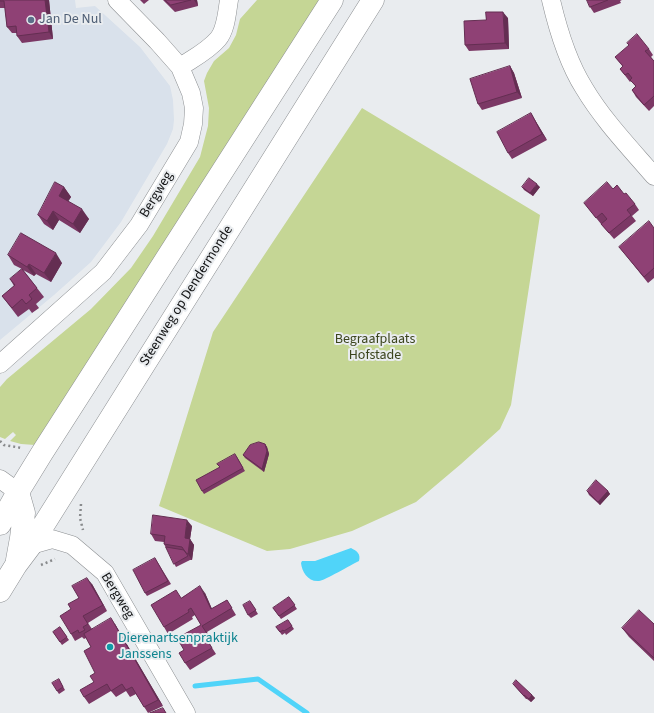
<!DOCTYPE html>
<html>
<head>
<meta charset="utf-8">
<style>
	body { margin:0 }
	canvas { display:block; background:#e9ecef }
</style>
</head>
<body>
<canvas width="654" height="713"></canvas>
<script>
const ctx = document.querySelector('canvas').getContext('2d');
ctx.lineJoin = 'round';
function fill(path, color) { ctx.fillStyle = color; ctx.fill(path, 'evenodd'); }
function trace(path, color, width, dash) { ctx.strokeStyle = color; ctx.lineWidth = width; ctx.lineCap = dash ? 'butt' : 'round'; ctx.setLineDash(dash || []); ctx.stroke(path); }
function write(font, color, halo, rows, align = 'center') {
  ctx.font = font + ' "Source Sans 3",sans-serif'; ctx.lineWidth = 4; ctx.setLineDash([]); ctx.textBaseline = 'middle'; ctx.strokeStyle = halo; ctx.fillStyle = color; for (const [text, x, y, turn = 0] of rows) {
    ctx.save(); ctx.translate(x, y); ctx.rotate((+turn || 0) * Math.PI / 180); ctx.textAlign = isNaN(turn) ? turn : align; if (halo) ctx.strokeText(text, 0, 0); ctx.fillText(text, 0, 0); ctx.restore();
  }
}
fill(new Path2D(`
	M0 0H75L76 8 95 6 140 47 170 86 173 100 174 120 173 129 167 144 121 222 91 262 54 295 0 340Z`), '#d9e1eb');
fill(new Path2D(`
	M257 0H320L35 445 21 444 10 441 16 435 13 432 5 439 0 437V387L7 379 91 309 131 268 153 236 200 157 208 126 209 108 204 81 207 73 214 61 229 48 236 35 240 19Z
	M362 108 540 215 511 405 500 429 461 464 416 502 352 531 290 549 267 551 159 506 213 332Z`), '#c5d695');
fill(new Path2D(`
	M351 548C357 551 361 554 359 561 352 564 324 581 319 581 308 582 302 572 301 563L302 561H315Z`), '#50d4f9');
trace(new Path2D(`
	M195 686 258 679 307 713`), '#50d4f9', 5);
const minor = new Path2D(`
	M551 0C558 30 567 61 584 88 603 120 630 148 654 176
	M180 67C192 59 208 51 218 39 226 30 227 12 229 0
	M0 364 103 272 139 225 189 142 193 124 194 108 191 93 180 67 157 41 117 0
	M0 479 18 492
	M31 545 52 539 72 545 105 573 186 713`);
const secondary = new Path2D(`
	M0 524 18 492 42 453 332 0
	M17 560 21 538 24 513 18 492
	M0 591 16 565 31 545 373 0`);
trace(minor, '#8c8f92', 19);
trace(secondary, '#8c8f92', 23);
trace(new Path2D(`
	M0 441 4 445 22 448
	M81 504 80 518 83 530
	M41 565 55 559`), '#898b8d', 2.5, [2, 3]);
trace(minor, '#fff', 18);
trace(secondary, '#fff', 22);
fill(new Path2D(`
	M0 0H49L53 39 22 43 17 36V33H12L7 27 5 8H0Z
	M140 0H149L144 4Z
	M163 0H197L198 6 175 12Z
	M587 0H622L620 1 621 3 594 13 590 7Z
	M508 18 509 49 469 51 465 45 486 20Z
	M649 49 653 55 651 57 654 61V106L649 111 636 97 632 90 636 87 631 81 630 82 620 69 623 67 615 57Z
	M510 66 514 73 522 98 482 110 478 104Z
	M531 113 535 120 547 140 512 159 508 153Z
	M64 187 71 197 68 201 89 219 80 233 59 220 53 230 44 224 38 215Z
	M522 187H540L533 196 524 190Z
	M613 189 624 194 635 204 639 210 632 216 636 221 614 239 601 224 607 219 601 224 584 203Z
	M654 228V278L648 283 624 253 619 247Z
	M8 255 62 263 51 282 36 274 34 276 23 270 44 297 36 304 39 308 32 313 29 309 18 317 2 296 14 286 10 279 22 269 14 265Z
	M265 444 267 447 269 454 264 472 245 458 243 455Z
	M237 457 245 471 204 494 202 491 220 467Z
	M587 491H608L610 494 600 505 589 495Z
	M192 526 190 539 194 545 192 560H190L176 567 164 544V542L155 541 151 534Z
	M155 558 171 584 147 596 145 593Z
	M92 584 107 611 88 623 92 629 115 624 163 706 148 713 136 694 130 697 126 691 116 697 111 691 89 704 84 697 94 682 95 673 91 647 86 638 84 639 82 637 75 641 71 634V609L79 598Z
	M205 593 212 609 227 600 236 615 207 632 212 641 209 643 216 654 190 670 185 663 184 650 201 625 195 615 192 617 193 619 168 634 164 627 182 598Z
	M289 597 297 609 281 619 273 608Z
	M250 601 258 614 251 618 248 615Z
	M288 620 294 629 286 635 285 633 282 635 276 627Z
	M654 624V661L629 637 622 628Z
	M60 627 69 640 62 645 53 632Z
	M59 679 65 690 59 694 57 691Z
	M513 684 532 695 535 698 531 702 527 699H526Z`), '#7b3865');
fill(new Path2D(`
	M45 0H49L53 39 49 32Z
	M194 0H197L198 6Z
	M503 12 508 18 509 49 505 43Z
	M510 66 514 73 522 98 517 92Z
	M531 113 535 120 547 140 542 134Z
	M537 184 540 187 533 196 530 193Z
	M64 187 71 197 66 205 59 196Z
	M82 209 89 219 80 233 73 224Z
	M53 211 59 220 53 230 47 221Z
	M56 253 62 263 51 282 44 273Z
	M29 264 36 274 34 276 27 267Z
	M265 444 267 447 269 454 264 472 262 469Z
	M608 491 610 494 600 505 598 502Z
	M187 520 192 526 190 539 194 545 192 560 188 554 185 538Z
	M87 578 92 584 107 611 103 605Z
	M200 586 205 593 215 616 211 609Z
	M111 618 115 624 163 706 158 700Z
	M532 695 535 698 531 702 529 699Z`), '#642e52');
const building = new Path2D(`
	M0 0H45L49 32 17 36 16 26 7 27 4 1H0Z
	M165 0H191L171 5Z
	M587 0H608L590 7Z
	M486 12H503L505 43 465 45 464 21 486 20Z
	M637 34 649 49 645 51 654 61V96L644 105 632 90 636 86 630 80 632 78 628 73 625 75 620 69 623 66 615 57 629 45 627 43Z
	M510 66 517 92 478 104 470 79Z
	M531 113 542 134 508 153 497 132Z
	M529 178 537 184 530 193 522 187Z
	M55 182 64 187 59 196 82 209 73 224 53 211 47 221 38 215Z
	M607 182 613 189 617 185 624 194 626 193 635 204 627 210 631 215 609 233 601 224 607 219 602 213 596 218 584 203Z
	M649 221 654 228V268L644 277 619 247Z
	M21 233 56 253 44 273 29 264 27 267 8 255Z
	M22 269 37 288 29 295 32 299 26 304 22 299 12 308 2 296 15 285 10 279Z
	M259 442 265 444 267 451 262 469 243 455 250 445Z
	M235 454 243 468 202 491 196 480 220 467 217 464Z
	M596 480 608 491 598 502 587 491Z
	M153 515 187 520 185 538 190 539 188 554 186 553 182 547 164 544 165 536 151 534Z
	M166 547 184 550 188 556 174 564Z
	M155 558 168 581 145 593 133 570Z
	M87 578 103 605 83 616 88 624 83 627 85 630 79 633 78 630 71 634 60 616 71 609 68 604 79 598 72 586Z
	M200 586 211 609 227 600 232 608 202 626 208 635 205 636 212 648 185 663 179 653 184 650 177 638 201 625 191 608 188 610 189 612 164 627 151 605 176 590 181 598Z
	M289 597 295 605 279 616 273 608Z
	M250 601 256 610 248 615 243 605Z
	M639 610 654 624V658L622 628Z
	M111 618 158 700 144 707 132 687 126 690 122 684 111 691 107 684 84 697 80 690 94 682 90 676 95 673 84 651 91 647 84 634Z
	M288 620 292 626 284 631 283 630 280 632 276 627Z
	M60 627 67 637 60 642 53 632Z
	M59 679 63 687 57 691 52 683Z
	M516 680 532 695 529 699 524 695V696L513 684Z
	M163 708 166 713H150Z`);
fill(building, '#8f4175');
trace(building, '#642e52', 1);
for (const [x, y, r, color] of [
	[31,20,4,"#5c6f8a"],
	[110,647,4,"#0f9aa8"]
]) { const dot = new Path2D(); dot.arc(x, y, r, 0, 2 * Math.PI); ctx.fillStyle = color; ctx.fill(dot); trace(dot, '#e9ecef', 1.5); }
write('14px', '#4e5e75', '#e9ecef', [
	["Jan De Nul",39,20]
], 'left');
write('14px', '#131415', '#e9ecef', [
	["Bergweg",157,195,-59],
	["Steenweg op Dendermonde",187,296,-58],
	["Bergweg",117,596,58]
]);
write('14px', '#3b441c', '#e9ecef', [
	["Begraafplaats",375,340],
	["Hofstade",375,356]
]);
write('14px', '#0d838f', '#e9ecef', [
	["Dierenartsenpraktijk",118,639],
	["Janssens",118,655]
], 'left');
</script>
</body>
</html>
